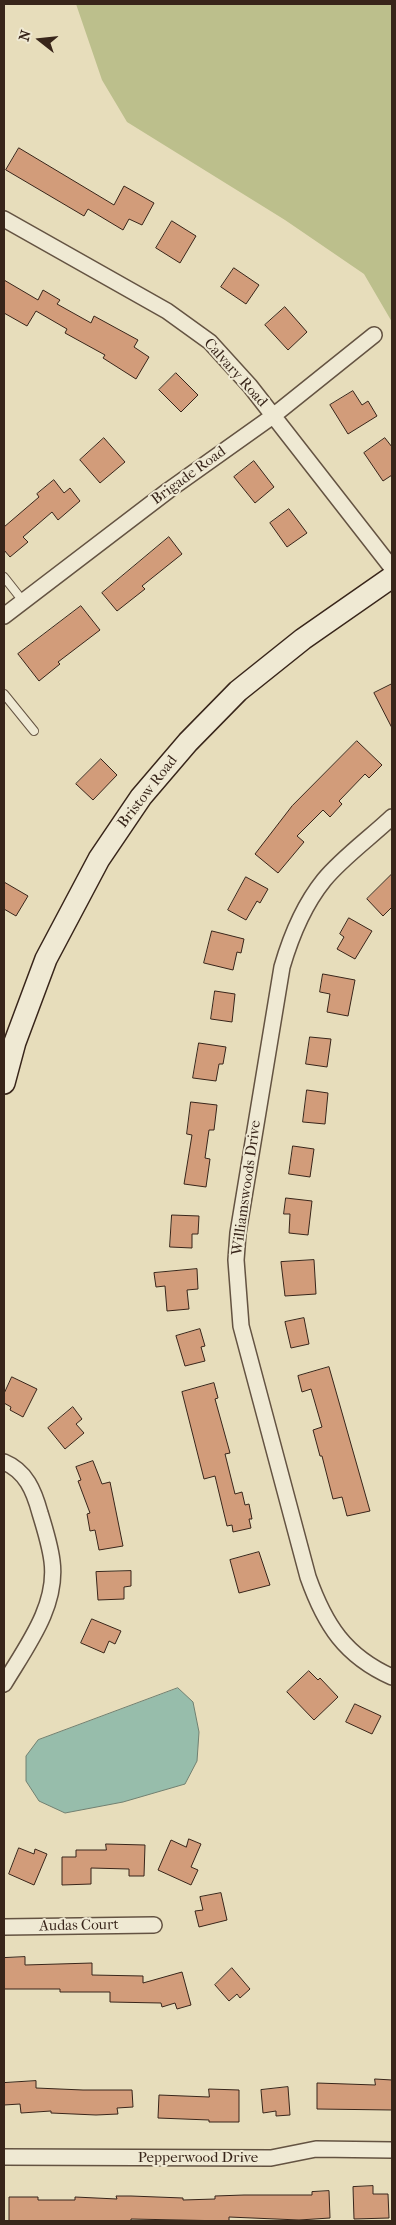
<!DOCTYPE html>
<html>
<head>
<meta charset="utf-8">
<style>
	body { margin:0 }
	#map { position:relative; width:396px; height:2225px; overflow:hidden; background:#e7ddbb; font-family:"IM FELL French Canon",serif }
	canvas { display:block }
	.frame { position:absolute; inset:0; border:5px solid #38251a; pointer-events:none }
	.north { position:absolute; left:15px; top:15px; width:50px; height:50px; -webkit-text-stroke:4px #efe9d3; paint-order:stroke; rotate:286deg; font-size:14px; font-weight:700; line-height:20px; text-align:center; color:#38251a }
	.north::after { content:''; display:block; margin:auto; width:18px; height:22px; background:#38251a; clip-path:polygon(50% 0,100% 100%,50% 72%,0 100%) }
</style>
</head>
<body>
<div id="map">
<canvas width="396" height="2225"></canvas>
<div class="frame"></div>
<div class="north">N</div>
</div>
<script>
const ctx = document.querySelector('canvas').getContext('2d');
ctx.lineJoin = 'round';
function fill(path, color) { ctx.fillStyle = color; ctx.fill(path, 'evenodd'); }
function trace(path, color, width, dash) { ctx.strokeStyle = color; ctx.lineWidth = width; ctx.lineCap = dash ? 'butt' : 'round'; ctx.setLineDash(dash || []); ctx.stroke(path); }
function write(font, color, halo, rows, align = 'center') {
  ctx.font = font + ' "IM FELL French Canon",serif'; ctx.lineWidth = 4; ctx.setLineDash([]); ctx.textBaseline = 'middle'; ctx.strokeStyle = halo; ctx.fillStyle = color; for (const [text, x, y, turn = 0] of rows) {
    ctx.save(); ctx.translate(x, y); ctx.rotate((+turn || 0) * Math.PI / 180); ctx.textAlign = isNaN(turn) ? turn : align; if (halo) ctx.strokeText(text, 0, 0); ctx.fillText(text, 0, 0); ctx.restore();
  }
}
fill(new Path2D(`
	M76 4H392V322L364 274 285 220 127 122 102 80Z`), '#bcbf8c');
const water = new Path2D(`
	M178 1688 193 1702 199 1732 197 1761 185 1784 123 1802 65 1813 39 1801 26 1781V1756L38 1740Z`);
fill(water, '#97bdab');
trace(water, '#718071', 1);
const building = new Path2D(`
	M19 148 114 205 124 186 154 203 142 225 129 219 123 230 88 209 84 216 6 170Z
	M172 221 196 236 180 263 156 248Z
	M234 268 259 285 246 304 221 287Z
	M4 280 38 300 43 290 60 300 57 304 91 323 94 316 138 340 134 347 149 357 136 379 103 358 105 355 65 333 67 329 36 311 27 326 4 313Z
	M285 307 307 332 288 350 265 325Z
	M176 373 198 395 181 412 159 390Z
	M353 391 362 405 368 401 377 416 348 434 330 405Z
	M104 438 125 462 100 483 80 460Z
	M385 438 392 447V475L383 481 364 453Z
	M254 461 274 487 255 503 234 477Z
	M54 480 64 493 70 488 80 501 58 520 52 512 23 537 28 542 10 557 4 550V527L39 497 37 494Z
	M289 509 307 533 287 547 270 523Z
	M169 537 182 554 142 586 145 589 117 611 102 593Z
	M81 606 100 630 58 662 60 664 39 681 18 654Z
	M392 684V728L374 693Z
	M357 741 382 765 369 778 365 774 339 801 342 804 330 817 323 810 297 836 304 842 278 873 255 854 292 806Z
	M101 759 117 775 93 800 76 784Z
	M392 874V907L383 916 367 899Z
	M246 877 268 889 260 903 257 901 246 920 228 910Z
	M4 882 28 896 16 916 4 909Z
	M349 918 372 931 355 959 337 949 344 937 340 934Z
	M212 931 244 939 241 953 237 952 233 970 204 963Z
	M323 974 355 980 348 1016 327 1012 330 994 320 992Z
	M215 991 235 994 232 1022 211 1019Z
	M310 1037 331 1039 327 1067 306 1064Z
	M199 1043 226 1047 223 1064H219L216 1081 193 1078Z
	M307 1090 328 1093 325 1124 303 1122Z
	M191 1102 217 1105 214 1130H209L205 1158 210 1159 206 1187 184 1184 192 1135 187 1134Z
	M293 1146 314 1149 310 1177 289 1174Z
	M286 1198 312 1201 308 1235 289 1233 290 1214H284Z
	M172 1215 199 1216 198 1234H192V1248L170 1247Z
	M314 1260 316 1294 285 1296 281 1262Z
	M197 1269 198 1289 187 1290 189 1309 167 1311 165 1286 156 1287 154 1273Z
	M304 1318 309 1344 291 1348 285 1322Z
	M200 1329 205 1346 201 1347 205 1361 185 1366 176 1336Z
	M329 1367 370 1511 347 1516 342 1497 333 1499 322 1456H320L313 1430 322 1427 311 1389 302 1392 298 1376Z
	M12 1377 37 1389 23 1417 10 1410 11 1407 4 1403V1394Z
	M214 1383 218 1398 215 1399 230 1453 225 1454 235 1494 242 1492 245 1505 249 1504 252 1519H249L251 1528 233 1532 232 1525 227 1526 215 1476 204 1479 182 1392Z
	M73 1407 82 1419 76 1424 84 1433 65 1449 48 1428Z
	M93 1461 102 1484 110 1482 123 1546 99 1550 95 1530 90 1531 87 1514 90 1513 78 1481 81 1480 76 1467Z
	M259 1552 270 1585 239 1593 230 1560Z
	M131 1571V1586L124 1587V1599L98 1600 96 1572Z
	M92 1619 121 1631 115 1644 109 1641 104 1653 81 1643Z
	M309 1671 318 1680 320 1678 338 1697 314 1720 287 1692Z
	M355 1704 381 1716 372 1734 346 1722Z
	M189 1839 201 1844 191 1867 198 1870 191 1885 158 1870 171 1840 186 1847Z
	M106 1844 145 1845 144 1876H129V1869L91 1868V1884L62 1885V1857H76V1850H106Z
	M19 1848 34 1854 35 1849 47 1854 34 1885 9 1874Z
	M221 1893 227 1920 199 1927 195 1911 203 1910 200 1897Z
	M25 1957V1965L92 1963V1975L143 1976V1983L182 1972 191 2005 177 2009 175 2003 162 2007 161 2003 110 2002V1992H60V1989H4V1958Z
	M232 1968 250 1989 240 1998 237 1994 229 2001 215 1985Z
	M375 2079 392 2080V2110L317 2109V2083L375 2085Z
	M36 2081V2088L83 2090H132L133 2107 117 2108 118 2114 96 2115 51 2113V2111L21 2113 20 2104 4 2105V2083Z
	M288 2087 290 2115 276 2116V2111L263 2113 261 2090Z
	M209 2089 239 2090V2122H209V2120L158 2118 159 2095 209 2097Z
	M373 2186V2194H388L389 2218 354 2219 353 2187Z
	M329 2191 330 2218 299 2220 229 2217V2221L131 2219V2221H9V2197H38V2200H75V2197L117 2199 116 2196H131L183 2198V2200L215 2199V2196L244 2195H312V2192Z`);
fill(building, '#d29c7a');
trace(building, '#38251a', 1);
const lane = new Path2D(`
	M4 577 23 601
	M4 694 34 731`);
const street = new Path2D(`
	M4 219 167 311 210 342 250 386 392 568
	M4 616 169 490 273 416 374 335
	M392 817C371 837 342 858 324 880 303 906 291 936 282 967L238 1233 236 1260 241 1326 308 1577C325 1625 345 1656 392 1677
	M4 1462C26 1471 34 1491 40 1513 45 1529 50 1545 52 1561 58 1606 26 1647 4 1684
	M4 1927 154 1925
	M4 2157 271 2158 316 2149 392 2150`);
const secondary = new Path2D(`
	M4 1083 15 1042 46 959 99 859 141 797 188 742 238 691 303 639 392 577`);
trace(lane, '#645342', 10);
trace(street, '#645342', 18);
trace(secondary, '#38251a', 24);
trace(lane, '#efe9d3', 8);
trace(street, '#efe9d3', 15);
trace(secondary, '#efe9d3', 21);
write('15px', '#38251a', '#efe9d3', [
	["Calvary Road",235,373,48],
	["Brigade Road",189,476,-36],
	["Bristow Road",148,792,-52],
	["Williamswoods Drive",247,1188,-82],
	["Audas Court",79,1926,-1],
	["Pepperwood Drive",198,2158]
]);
</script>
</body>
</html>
